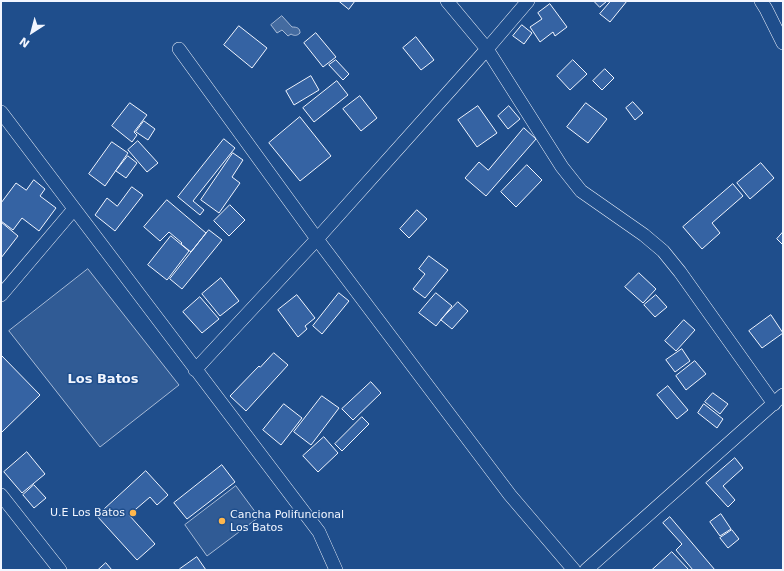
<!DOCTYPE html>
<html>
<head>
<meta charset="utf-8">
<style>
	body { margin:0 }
	#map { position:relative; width:784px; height:571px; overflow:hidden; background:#1f4e8c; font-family:"DejaVu Sans",sans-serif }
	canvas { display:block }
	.frame { position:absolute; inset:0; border:2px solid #f2f6ff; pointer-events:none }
	.north { position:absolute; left:12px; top:12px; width:40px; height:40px; -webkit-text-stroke:3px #1f4e8c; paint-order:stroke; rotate:216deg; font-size:11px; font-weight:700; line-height:16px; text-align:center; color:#f2f6ff }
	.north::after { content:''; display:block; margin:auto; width:14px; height:18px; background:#f2f6ff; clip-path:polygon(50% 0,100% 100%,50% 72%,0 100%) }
</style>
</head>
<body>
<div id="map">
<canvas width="784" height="571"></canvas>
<div class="frame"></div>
<div class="north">N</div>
</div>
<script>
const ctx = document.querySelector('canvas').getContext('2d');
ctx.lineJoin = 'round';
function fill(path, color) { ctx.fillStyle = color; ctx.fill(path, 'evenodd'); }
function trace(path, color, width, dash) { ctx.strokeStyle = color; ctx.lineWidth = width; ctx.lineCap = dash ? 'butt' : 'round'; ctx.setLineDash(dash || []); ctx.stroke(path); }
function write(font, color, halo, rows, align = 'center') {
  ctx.font = font + ' "DejaVu Sans",sans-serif'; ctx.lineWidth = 3; ctx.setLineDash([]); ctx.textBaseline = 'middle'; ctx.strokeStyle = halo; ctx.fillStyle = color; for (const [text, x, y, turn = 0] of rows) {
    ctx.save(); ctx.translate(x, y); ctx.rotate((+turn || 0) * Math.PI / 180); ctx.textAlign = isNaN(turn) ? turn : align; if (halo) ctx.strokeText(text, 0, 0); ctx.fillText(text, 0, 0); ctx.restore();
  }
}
const green = new Path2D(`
	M88 269 179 385 100 447 9 331Z
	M236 486 259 517 207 556 185 525Z`);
fill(green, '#305b95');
trace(green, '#a8bbd7', 1);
const water = new Path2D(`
	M282 16 292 27C297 27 300 28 300 33 297 36 294 36 291 34L288 36 282 30 277 33 271 25Z`);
fill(water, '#446ba0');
trace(water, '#a8bbd7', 1);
const building = new Path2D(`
	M339 1H355L349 9Z
	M594 1H607L600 7Z
	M611 1H627L610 22 600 14Z
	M550 4 567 27 555 36 553 32 540 42 530 27 542 19 538 13Z
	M522 25 532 33 524 44 513 36Z
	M239 26 267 48 252 68 224 45Z
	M316 33 336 57 323 67 304 43Z
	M416 37 434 60 421 70 403 48Z
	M336 60 349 74 343 80 329 65Z
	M573 60 587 74 570 90 557 76Z
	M605 69 614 78 602 90 593 81Z
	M311 76 319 90 294 105 286 91Z
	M337 81 348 95 314 122 303 108Z
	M360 96 377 118 361 131 343 109Z
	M633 102 643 113 635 120 626 108Z
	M130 103 147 115 134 132 137 135 132 142 112 126Z
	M586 103 607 119 588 143 567 127Z
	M478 106 497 133 477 147 458 120Z
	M509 106 520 119 508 129 498 116Z
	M300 117 331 156 300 181 269 143Z
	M144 121 155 129 148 140 136 132Z
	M524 128 536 139 486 196 465 178 479 162 488 170Z
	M224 139 235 148 193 201 204 210 200 215 178 197Z
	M138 141 158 163 147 172 128 150Z
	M112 142 128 153 105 186 89 174Z
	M233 153 243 160 232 177 240 183 219 213 201 200Z
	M128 156 137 163 126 178 116 171Z
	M761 163 774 178 750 199 737 183Z
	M527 165 542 180 516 207 501 192Z
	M34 180 45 189 40 196 56 208 39 231 22 218 13 230 1 221V203L16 183 26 190Z
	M733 184 743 196 712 223 720 233 702 249 683 227Z
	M132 187 143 195 115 231 95 215 107 198 117 206Z
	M167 200 206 233 191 252 181 244 182 243 169 232 160 241 144 227Z
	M230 205 245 220 229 236 214 221Z
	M417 210 427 219 409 238 400 229Z
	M1 222 18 236 1 258Z
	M209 230 222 240 182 289 170 279Z
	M783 232V245L777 239Z
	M171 236 189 251 167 280 148 265Z
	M429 256 448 270 425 298 413 289 425 274 419 269Z
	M639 273 656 289 643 303 625 287Z
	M221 278 239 301 220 316 202 294Z
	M339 293 349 301 322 334 313 326Z
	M436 293 452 306 436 326 419 313Z
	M297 295 315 318 305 326 307 329 298 337 278 310Z
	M656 295 667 307 655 317 644 305Z
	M200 297 219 319 202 333 183 312Z
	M458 302 468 311 452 329 441 320Z
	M771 315 783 333 762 348 749 331Z
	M684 320 695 330 676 351 665 341Z
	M682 349 690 361 675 372 666 360Z
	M274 353 288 365 246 411 230 396 259 366 260 367Z
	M1 355 40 395 1 433Z
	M695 361 706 374 686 390 676 376Z
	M371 382 381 393 353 420 342 409Z
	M668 386 688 410 677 419 657 395Z
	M713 393 728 404 720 414 705 402Z
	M322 396 339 408 311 445 294 432Z
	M284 404 302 418 281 445 263 430Z
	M704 404 723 419 717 428 698 413Z
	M362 417 369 424 342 451 335 444Z
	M324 437 338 453 318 472 303 456Z
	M27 452 45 474 22 493 4 472Z
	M735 458 743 468 723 486 735 500 728 507 706 483Z
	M222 465 235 482 187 519 174 503Z
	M146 471 168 495 157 505 150 497 129 515 155 544 137 560 97 516Z
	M34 485 46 498 34 508 23 495Z
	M721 514 731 529 720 536 710 522Z
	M670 517 715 570H693L676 550 682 544 663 523Z
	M732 530 739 539 728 548 720 538Z
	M672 552 689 570H652Z
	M197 557 206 570H181L180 569Z
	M106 563 112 570H98Z`);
fill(building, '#3563a3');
trace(building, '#f2f6ff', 1);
const minor = new Path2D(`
	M447 1 487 49 562 167 581 191 644 235 663 251 680 272 774 404
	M761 1 766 9 783 43
	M179 49 317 239 510 495 574 570
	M1 112 319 532 336 570
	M1 295 74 209
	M195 370 317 239 487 49 528 1
	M1 495 60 570
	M586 570 783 395`);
trace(minor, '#f2f6ff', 14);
trace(minor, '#1f4e8c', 13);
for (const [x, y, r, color] of [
	[133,513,4,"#ffb74d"],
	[222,521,4,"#ffb74d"]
]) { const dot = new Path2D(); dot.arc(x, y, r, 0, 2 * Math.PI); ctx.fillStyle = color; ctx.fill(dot); trace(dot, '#1f4e8c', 1.5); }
write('11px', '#f2f6ff', '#1f4e8c', [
	["U.E Los Batos",125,513],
	["Cancha Polifuncional",230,515,"left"],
	["Los Batos",230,528,"left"]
], 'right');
write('bold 13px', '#f2f6ff', '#1f4e8c', [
	["Los Batos",103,380]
]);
</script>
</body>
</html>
